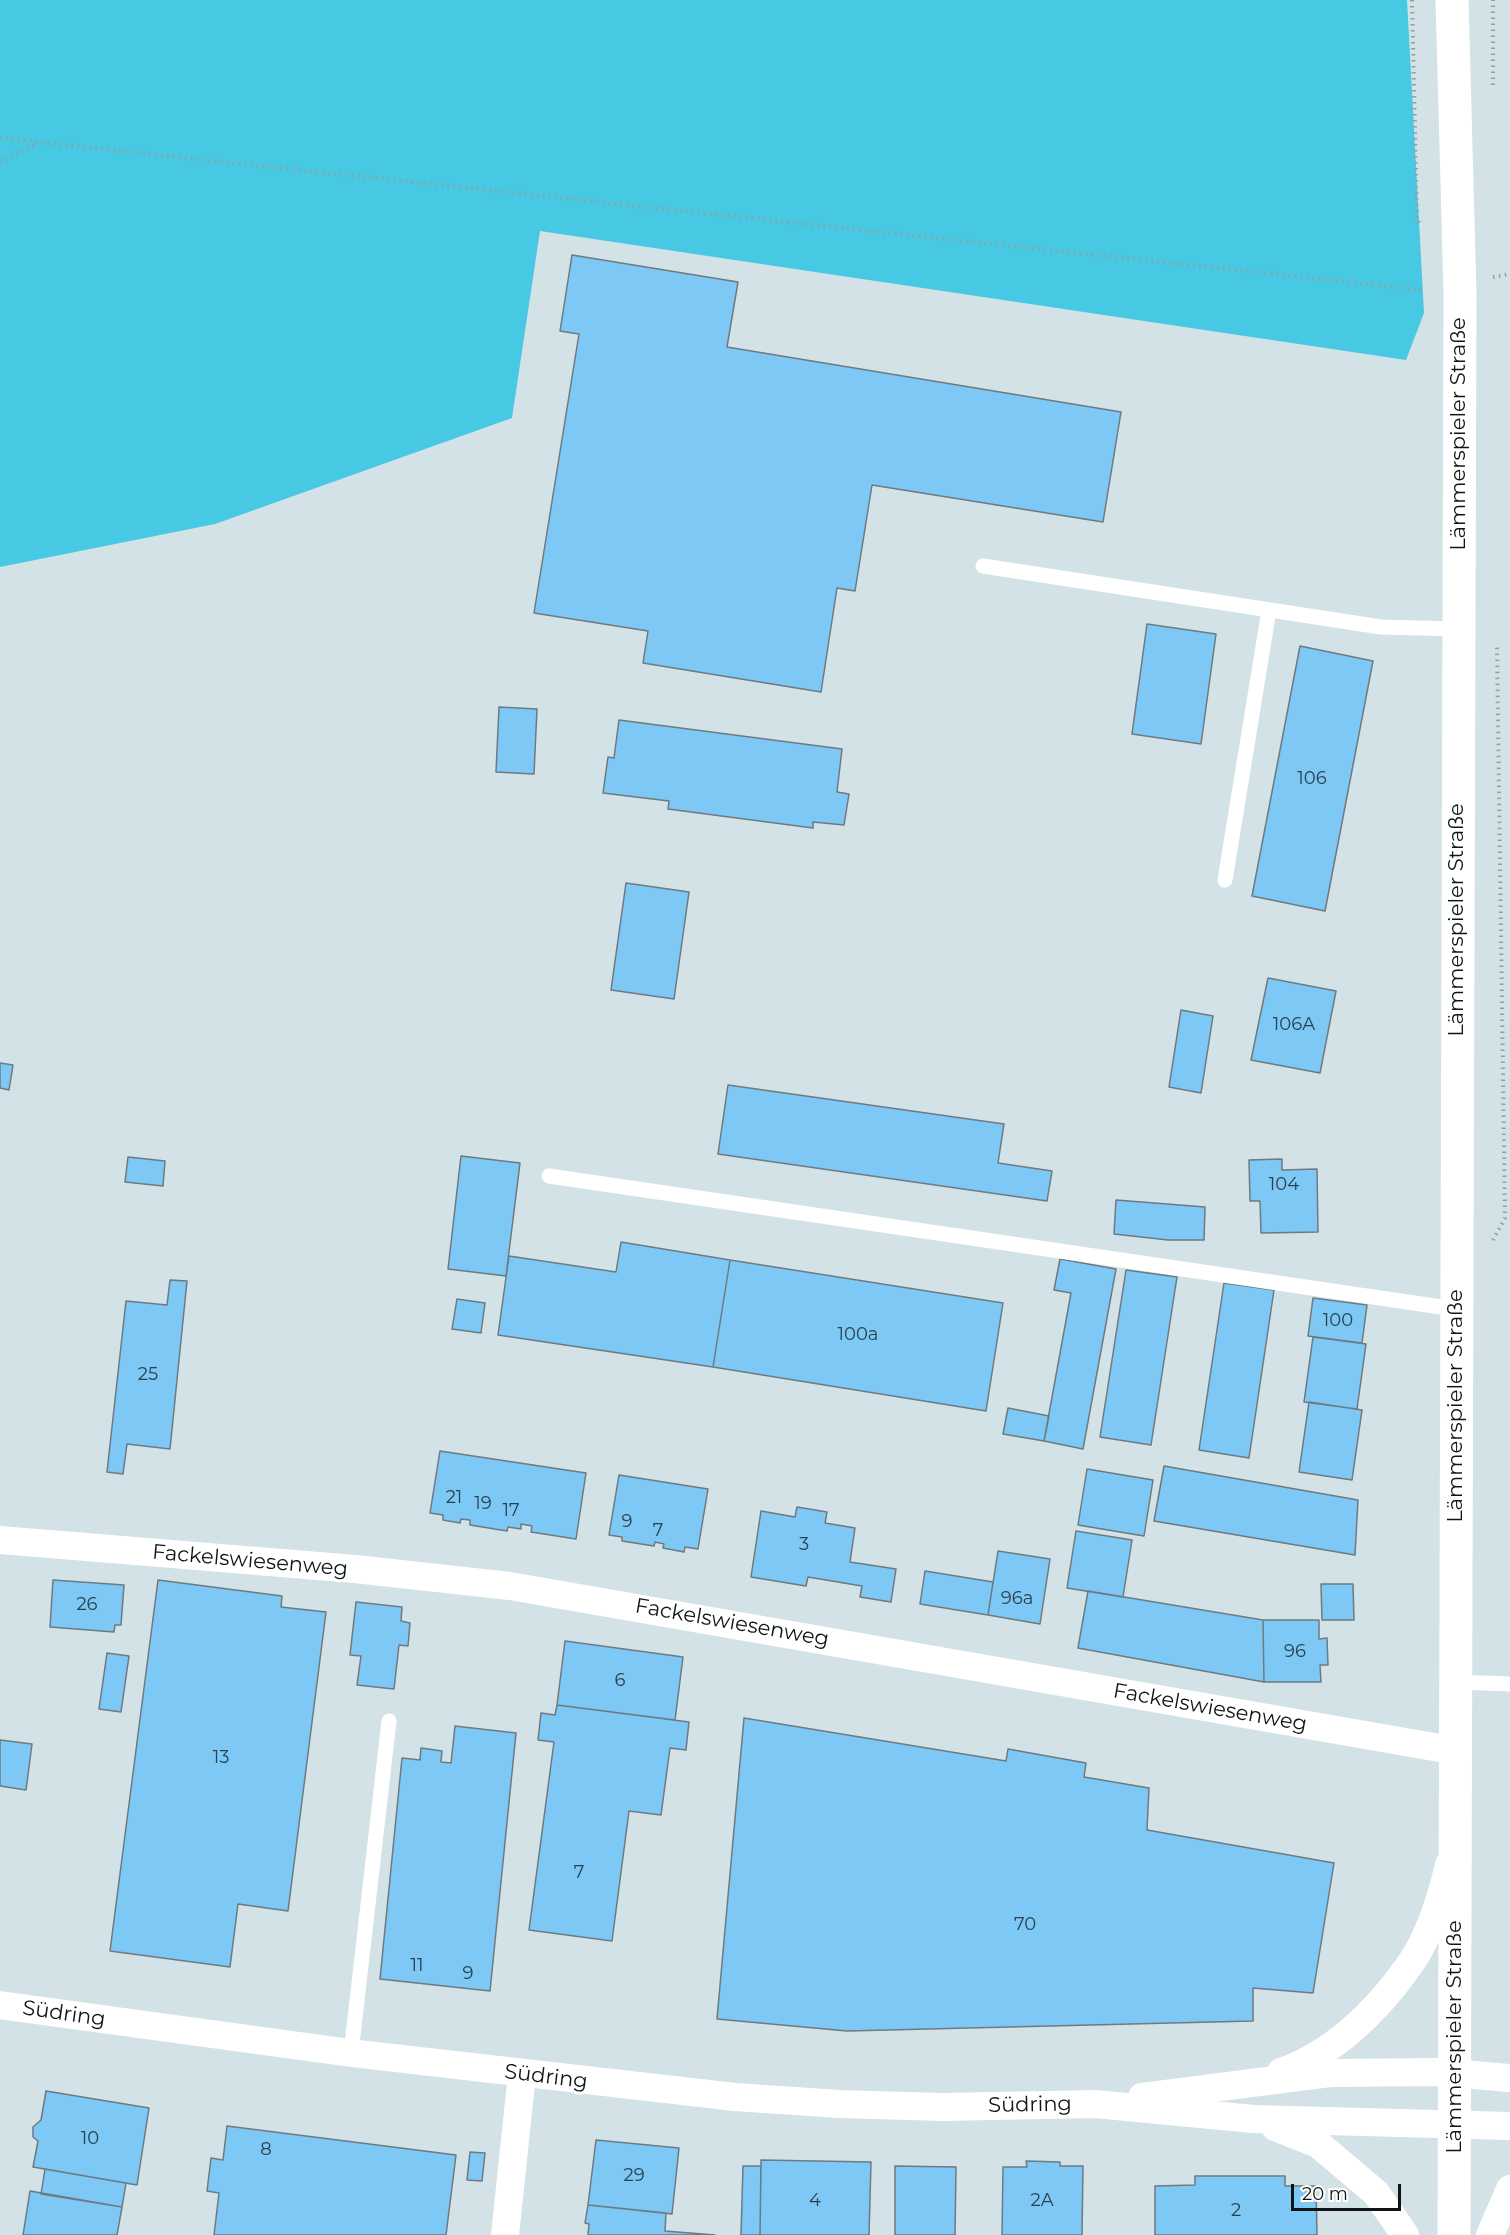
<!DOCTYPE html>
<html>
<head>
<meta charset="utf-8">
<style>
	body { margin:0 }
	#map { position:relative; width:1510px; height:2235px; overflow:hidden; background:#d2e2e6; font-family:Montserrat,sans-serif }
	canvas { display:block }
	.scale { position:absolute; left:1291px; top:2184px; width:110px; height:27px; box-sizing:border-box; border:3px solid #0f1516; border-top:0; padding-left:8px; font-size:18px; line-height:21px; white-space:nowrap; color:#0f1516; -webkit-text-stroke:4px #fff; paint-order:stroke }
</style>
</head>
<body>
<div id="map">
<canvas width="1510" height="2235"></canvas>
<div class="scale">20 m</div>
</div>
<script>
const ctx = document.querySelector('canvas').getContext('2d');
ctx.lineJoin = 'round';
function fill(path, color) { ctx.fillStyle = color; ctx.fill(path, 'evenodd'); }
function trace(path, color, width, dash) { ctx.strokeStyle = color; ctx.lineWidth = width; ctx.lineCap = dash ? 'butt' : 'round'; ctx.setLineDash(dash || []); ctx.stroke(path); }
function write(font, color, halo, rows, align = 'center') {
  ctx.font = font + ' Montserrat,sans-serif'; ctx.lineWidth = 6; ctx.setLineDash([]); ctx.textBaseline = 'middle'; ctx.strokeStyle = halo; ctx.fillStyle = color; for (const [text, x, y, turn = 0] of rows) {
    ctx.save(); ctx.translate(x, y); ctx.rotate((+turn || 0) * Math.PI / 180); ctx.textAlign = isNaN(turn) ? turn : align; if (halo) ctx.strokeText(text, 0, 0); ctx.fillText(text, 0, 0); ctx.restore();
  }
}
fill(new Path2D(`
	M0 0H1407L1424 313 1406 360 540 231 512 418 215 524 0 567Z`), '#47c9e4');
const building = new Path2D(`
	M572 255 738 282 727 347 1121 412 1103 522 872 485 855 591 837 588 821 692 643 663 648 631 534 613 579 334 560 331Z
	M1147 624 1216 634 1201 744 1132 734Z
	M1300 646 1373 661 1325 911 1252 896Z
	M499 707 537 709 534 774 496 772Z
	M619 720 842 749 837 792 849 794 844 825 813 822V828L668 809 669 801 603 793 608 757 614 758Z
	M626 883 689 892 674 999 611 990Z
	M1268 978 1336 991 1320 1073 1251 1060Z
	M1181 1010 1213 1016 1201 1093 1169 1087Z
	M0 1063 13 1065 9 1090 0 1088Z
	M728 1085 1004 1124 998 1163 1052 1171 1047 1201 718 1154Z
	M461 1156 520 1163 506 1276 448 1269Z
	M128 1157 165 1161 163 1186 125 1182Z
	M1282 1159V1170L1317 1169 1318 1232 1261 1233 1260 1201H1250L1249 1160Z
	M1116 1200 1205 1207 1204 1240H1168L1114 1234Z
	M621 1242 730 1260 713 1367 498 1335 509 1256 616 1272Z
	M1060 1259 1116 1269 1083 1449 1044 1441 1071 1293 1054 1290Z
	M730 1260 1003 1303 986 1411 713 1367Z
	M1126 1270 1177 1277 1151 1445 1100 1437Z
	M170 1280 187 1281 170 1449 127 1444 123 1474 107 1472 126 1301 167 1305Z
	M1224 1283 1274 1290 1249 1458 1199 1450Z
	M1313 1298 1367 1305 1362 1343 1308 1336Z
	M457 1299 485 1303 481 1333 452 1329Z
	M1313 1337 1366 1344 1357 1409 1304 1402Z
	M1309 1402 1362 1410 1352 1480 1299 1472Z
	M1008 1408 1049 1416 1044 1441 1003 1434Z
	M440 1451 586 1473 576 1539 531 1532 532 1526 521 1524V1529L508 1527 507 1531 470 1525V1520L461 1519 460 1523 443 1520V1515L430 1513Z
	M1164 1466 1358 1500 1355 1555 1154 1521Z
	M1087 1469 1153 1480 1144 1536 1078 1525Z
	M619 1475 708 1489 698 1549 685 1547 684 1552 663 1548 664 1544 655 1542 654 1546 622 1541V1537L609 1535Z
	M797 1507 827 1512 825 1523 855 1528 850 1562 896 1569 891 1602 860 1597 862 1586 808 1577 806 1586 751 1577 761 1511 795 1517Z
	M1076 1531 1132 1540 1123 1597 1067 1588Z
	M998 1551 1050 1559 1040 1624 988 1615Z
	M925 1571 993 1582 988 1615 920 1604Z
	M53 1580 124 1585 121 1625H115L114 1632 50 1627Z
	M158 1580 282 1596 281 1607 326 1612 288 1911 238 1904 230 1967 110 1951Z
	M1321 1584H1353L1354 1620H1322Z
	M1088 1591 1263 1620 1264 1682 1078 1648Z
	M356 1602 402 1607 401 1621 410 1623 408 1646 399 1645 394 1689 357 1685 361 1656 350 1655Z
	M1263 1620H1319V1639L1327 1638 1328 1665H1320L1321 1682H1264Z
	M565 1641 683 1657 675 1720 557 1705Z
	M107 1653 129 1656 121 1712 99 1709Z
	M557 1705 689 1722 686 1750 670 1748 661 1815 629 1811 612 1941 529 1930 554 1742 538 1740 541 1713 555 1715Z
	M744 1718 1006 1761 1008 1749 1086 1763 1084 1777 1149 1788 1147 1830 1334 1863 1313 1993 1253 1988V2021L847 2031 717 2019Z
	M455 1726 516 1733 490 1991 380 1979 402 1758 420 1760 421 1748 442 1751 441 1762 451 1763Z
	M0 1740 32 1744 26 1790 0 1786Z
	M46 2091 149 2108 137 2185 33 2167 38 2141 33 2137V2127L41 2120Z
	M227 2126 456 2155 446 2235H214L219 2193 207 2191 211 2158 223 2160Z
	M596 2140 679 2148 672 2214 588 2205Z
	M470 2152 485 2153 482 2181 467 2180Z
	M761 2160 871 2162 869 2235H760Z
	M1026 2161 1060 2162V2166H1083L1082 2235H1002L1003 2167H1027Z
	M743 2166H761L760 2235H741Z
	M895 2166 956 2167 955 2235H895Z
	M45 2169 126 2183 122 2207 41 2194Z
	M1195 2176H1285V2186H1316L1317 2235H1155V2186L1195 2185Z
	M30 2191 122 2207 117 2235H23Z
	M588 2205 666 2213 665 2231 715 2235H588L589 2224 585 2223Z`);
fill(building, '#7dc8f5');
trace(building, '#6e7a81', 1.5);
trace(new Path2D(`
	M1412 0 1417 219 1421 226
	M1493 85V0
	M0 138 1424 290
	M0 162 38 143
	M1493 277 1510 274
	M1493 1240 1505 1218 1497 647`), '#93a0a3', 4, [1.5, 4.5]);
trace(new Path2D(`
	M983 566 1381 627 1459 629
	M1225 880 1269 610
	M549 1176 1455 1309
	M1457 1682 1510 1684
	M351 2053 389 1721`), '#fff', 15);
trace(new Path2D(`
	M0 1540 355 1569 510 1586 1457 1751
	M0 2005 351 2053 735 2097 839 2104 943 2107 1095 2104 1253 2119 1510 2126
	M1281 2072C1333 2054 1377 2011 1408 1967 1429 1939 1441 1899 1449 1865
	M1142 2097 1330 2073 1438 2072 1510 2078
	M1275 2127 1318 2144 1376 2193 1405 2235
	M505 2235 522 2074
	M1490 2235 1510 2189`), '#fff', 28);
trace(new Path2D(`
	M1452 0 1460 294 1454 2235`), '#fff', 33);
write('18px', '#2a424e', null, [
	["106",1312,779],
	["106A",1294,1025],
	["104",1284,1185],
	["100",1338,1321],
	["100a",858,1335],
	["25",148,1375],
	["21",454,1498],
	["19",483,1504],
	["17",511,1511],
	["9",627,1522],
	["7",658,1531],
	["3",804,1545],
	["96a",1017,1599],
	["26",87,1605],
	["96",1295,1652],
	["6",620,1681],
	["13",221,1758],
	["7",579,1873],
	["70",1025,1925],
	["11",417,1966],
	["9",468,1974],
	["10",90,2139],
	["8",266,2150],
	["29",634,2176],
	["4",815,2201],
	["2A",1042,2201],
	["2",1236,2211]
]);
write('21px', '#0f1516', '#fff', [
	["Lämmerspieler Straße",1459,434,-90],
	["Lämmerspieler Straße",1457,920,-90],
	["Lämmerspieler Straße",1456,1406,-90],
	["Fackelswiesenweg",250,1561,5],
	["Fackelswiesenweg",732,1623,10],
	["Fackelswiesenweg",1210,1708,10],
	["Südring",64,2014,8],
	["Lämmerspieler Straße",1455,2037,-90],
	["Südring",546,2077,7],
	["Südring",1030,2105,-1]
]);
</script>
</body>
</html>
